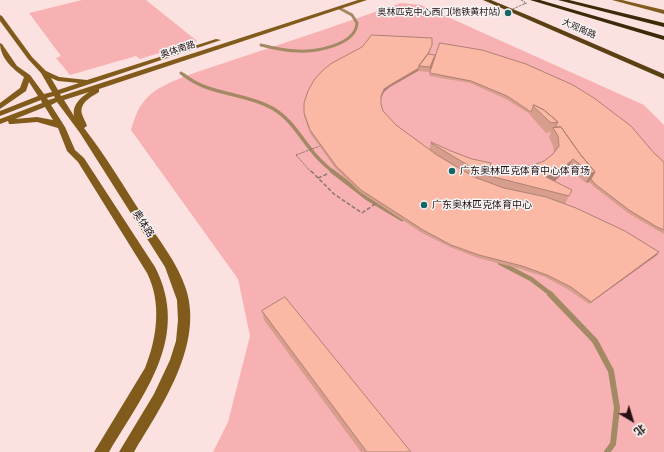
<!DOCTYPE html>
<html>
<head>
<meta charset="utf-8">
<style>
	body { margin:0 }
	#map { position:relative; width:664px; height:452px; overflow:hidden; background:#fce1e1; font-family:"Varela Round","Noto Sans SC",sans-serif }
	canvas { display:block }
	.north { position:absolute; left:612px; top:400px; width:40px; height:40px; -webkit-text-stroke:3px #f5f5f5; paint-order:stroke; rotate:142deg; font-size:11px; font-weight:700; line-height:16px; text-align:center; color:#261011 }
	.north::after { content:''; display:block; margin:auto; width:14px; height:18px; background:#261011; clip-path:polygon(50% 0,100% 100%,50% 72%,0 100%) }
</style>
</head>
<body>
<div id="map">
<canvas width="664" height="452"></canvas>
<div class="north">北</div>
</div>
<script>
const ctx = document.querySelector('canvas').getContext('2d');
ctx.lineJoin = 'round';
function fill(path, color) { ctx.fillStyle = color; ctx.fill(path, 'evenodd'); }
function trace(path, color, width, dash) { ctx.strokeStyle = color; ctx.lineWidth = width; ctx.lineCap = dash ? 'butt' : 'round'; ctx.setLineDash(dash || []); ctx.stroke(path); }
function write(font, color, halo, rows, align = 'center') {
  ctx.font = font + ' "Varela Round","Noto Sans SC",sans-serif'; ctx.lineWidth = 3; ctx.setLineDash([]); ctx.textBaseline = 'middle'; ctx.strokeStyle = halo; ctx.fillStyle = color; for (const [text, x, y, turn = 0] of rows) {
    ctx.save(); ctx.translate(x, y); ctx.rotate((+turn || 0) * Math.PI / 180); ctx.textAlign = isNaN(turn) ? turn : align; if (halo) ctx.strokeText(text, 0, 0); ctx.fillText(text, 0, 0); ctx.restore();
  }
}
fill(new Path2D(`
	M82 0H146L197 41 140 59 136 56 70 75 56 58 61 56 29 13Z
	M401 3 421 5 644 105 664 125V452H213L228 422 250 336 238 279 131 130C135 116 139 104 151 94 169 79 213 67 236 59 291 41 346 22 401 3Z`), '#f8b1b3');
trace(new Path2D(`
	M521 0 525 2 524 4 527 3
	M296 155 311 172`), '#8c7474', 1, [2.5, 1]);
trace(new Path2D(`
	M311 171 334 194 362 213
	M318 178 327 174`), '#8c7474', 1.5, [4, 2]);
trace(new Path2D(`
	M261 45C273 48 285 51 298 51 316 52 356 45 357 23L352 15 339 8
	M181 73 185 76`), '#a38964', 3);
trace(new Path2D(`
	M184 75C210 96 244 92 272 108 290 118 299 135 312 151 318 159 326 166 333 172`), '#a38964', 3.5);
trace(new Path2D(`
	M332 171 367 198 402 219
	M500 263 531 279 552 295`), '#a38964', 4.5);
trace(new Path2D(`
	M550 294 595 341 611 371 617 408 613 444 607 452`), '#a38964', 6);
fill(new Path2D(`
	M358 0H367L99 89V92C91 97 79 103 82 114 83 118 86 122 87 126L84 128C106 156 124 187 143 216 159 240 177 262 186 289 204 345 161 407 134 452H119L154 394 170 360 176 341 178 320 177 300 165 267 80 133 57 102 51 105 65 127 75 150 84 158 155 267C191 337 144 393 109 452H94L145 368C157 338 162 303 147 273L78 162 67 151 58 128 37 122 12 124H9L8 121 0 124V119L42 103 41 100 0 116V111L38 96 29 82 26 91 0 109V103L20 88 24 77C13 69 0 58 0 43L2 44 17 66 30 75 44 94 52 92 41 73 28 59 0 21V15L2 16 32 57 46 71 59 77 87 80 216 39 221 40 60 94 61 96ZM51 78 58 81 79 83 58 90ZM89 92C80 98 72 105 74 116L64 100ZM54 96 55 98 48 100 47 98ZM45 107 53 120 37 117 15 119Z
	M612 0H622L664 10V14Z`), '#815b1b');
fill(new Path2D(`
	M483 0H491L532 17 664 74V79Z`), '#5b4014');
fill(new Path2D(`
	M530 0H540L664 36V40Z
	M558 0H569L664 23V27Z`), '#3c2908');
trace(new Path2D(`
	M506 12 524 4
	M296 155 320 146`), '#8c7474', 1, [2.5, 1]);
trace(new Path2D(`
	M362 213 378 202`), '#8c7474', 1.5, [4, 2]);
fill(new Path2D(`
	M431 48 429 55 654 153 664 162V234L655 229 628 213 593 186 589 182 586 183 568 168 554 181 569 196 565 204 657 255 589 304 569 290 545 277 521 269 478 258 450 247 422 233 360 192 336 169 310 133 304 116V113ZM432 65 429 76 470 83 506 99 530 114V115L546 133 551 132 549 137 553 146 554 153 553 154 544 161 531 166 501 165 499 170 490 168 431 143 429 150 396 125 383 111 381 104V98L384 92 390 87 418 71 429 72Z
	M262 311 411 452H361L264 320Z`), '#d79e8e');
fill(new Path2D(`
	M435 55 434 60 429 72 430 67Z
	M419 68 418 71 390 87 384 92 381 98V96L384 89 390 85Z
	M573 159 568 168 555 181 541 187 546 177Z
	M595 172 589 182 586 183 591 173Z
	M659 252 657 255 589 304 591 302Z`), '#af8174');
const building = new Path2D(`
	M372 35 432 38V45L428 54 419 66V68L390 85 384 89 381 96V104L383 111 396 125 437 155 474 177 504 188 546 197 576 208 625 231 659 252 591 302 571 287 547 275 522 266 479 255 451 245 423 230 361 190 336 166 310 130 304 113V103L308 91 314 80 323 70 332 63 362 47Z
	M440 43 482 50 526 64 573 85 594 98 631 126 654 153 664 162V230L657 227 629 210 595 184 591 179 595 172 580 154 561 127H555L558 122 544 110 534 105 531 112 507 96 471 81 430 73Z
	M428 54 435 55 430 67 419 66Z
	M534 105 544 110 558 122 551 123 533 106Z
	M561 127 580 154 595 172 591 173 573 159 560 171 546 177 572 190 569 196 490 176 476 170 431 143V142L451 151 472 159 491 163 490 168 499 170 501 165 531 166 544 161 553 154 559 146 558 136 553 128Z
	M285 297 411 452H367L262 311Z`);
fill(building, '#fab8a5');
trace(building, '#af8174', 1);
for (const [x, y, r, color] of [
	[508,13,4,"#156566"],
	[452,171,4,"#156566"],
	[424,205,4,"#156566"]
]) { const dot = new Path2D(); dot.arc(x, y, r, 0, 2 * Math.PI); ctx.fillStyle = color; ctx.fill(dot); trace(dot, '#f5f5f5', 1.5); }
write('9px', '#261011', '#f5f5f5', [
	["奥林匹克中心西门(地铁黄村站)",500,13]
], 'right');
write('9px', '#261011', '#f5f5f5', [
	["大观南路",579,29,24],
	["奥体南路",178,50,-18]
]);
write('10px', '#261011', '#f5f5f5', [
	["广东奥林匹克体育中心体育场",460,171],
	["广东奥林匹克体育中心",432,205]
], 'left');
write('10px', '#261011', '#f5f5f5', [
	["奥体路",143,224,57]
]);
</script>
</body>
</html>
